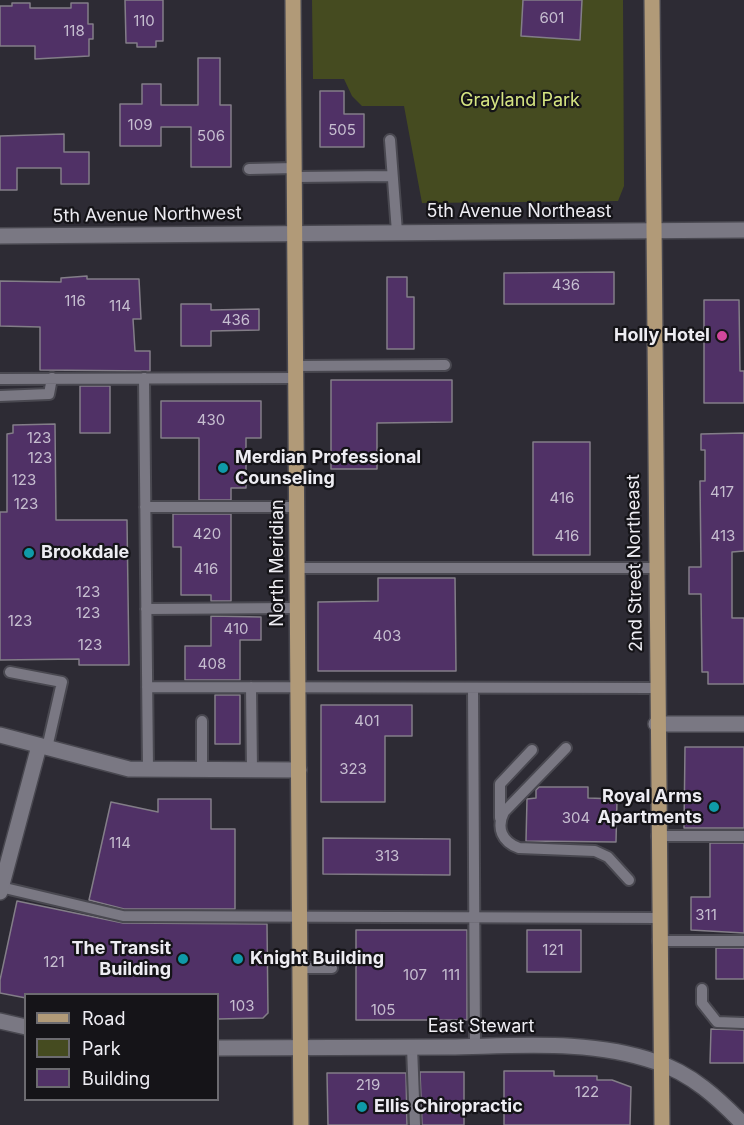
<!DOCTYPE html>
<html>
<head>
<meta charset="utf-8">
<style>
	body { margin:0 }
	#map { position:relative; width:744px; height:1125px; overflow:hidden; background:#2d2b34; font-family:Inter,sans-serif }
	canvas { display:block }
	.legend { position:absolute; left:24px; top:993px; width:195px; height:108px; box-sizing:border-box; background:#151418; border:2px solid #6c6b70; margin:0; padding:8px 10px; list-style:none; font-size:18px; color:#eeedf3 }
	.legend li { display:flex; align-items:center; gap:12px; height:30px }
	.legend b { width:30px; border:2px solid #6c6b70 }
</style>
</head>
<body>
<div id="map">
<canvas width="744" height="1125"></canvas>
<ul class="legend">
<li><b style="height:8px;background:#b19a78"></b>Road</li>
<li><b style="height:16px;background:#454b20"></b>Park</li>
<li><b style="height:16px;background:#503166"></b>Building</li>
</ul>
</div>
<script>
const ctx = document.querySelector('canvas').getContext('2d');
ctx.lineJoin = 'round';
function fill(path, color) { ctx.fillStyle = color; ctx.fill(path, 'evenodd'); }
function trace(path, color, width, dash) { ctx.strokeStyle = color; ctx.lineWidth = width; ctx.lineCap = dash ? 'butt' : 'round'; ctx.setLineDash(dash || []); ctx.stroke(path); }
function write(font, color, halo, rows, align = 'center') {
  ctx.font = font + ' Inter,sans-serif'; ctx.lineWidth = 4.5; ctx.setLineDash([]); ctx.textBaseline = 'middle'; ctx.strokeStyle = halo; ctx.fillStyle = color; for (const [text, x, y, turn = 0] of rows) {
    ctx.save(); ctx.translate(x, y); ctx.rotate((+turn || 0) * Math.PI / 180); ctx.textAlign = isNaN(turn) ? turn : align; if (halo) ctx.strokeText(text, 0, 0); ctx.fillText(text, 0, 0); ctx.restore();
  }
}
fill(new Path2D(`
	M312 0H623L624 186 618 201 422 203 404 106H362L352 96 344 79H313Z`), '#454b20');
const building = new Path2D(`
	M125 0H163V41H156V47H137V43H126Z
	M523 0H582L580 40 521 36Z
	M12 3H30V8H71V3H88V24H93V39H89V56L35 59V46H0V6H12Z
	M198 58H220V105H231V167H191V127H161V146H120V104H142V84H161V105H198Z
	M320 91H344V114H364V147H320Z
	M64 134V152H89V184H61V168H17V190H0V136Z
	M614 272V304H504V273Z
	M87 276V279H139L141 319H133L135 351H150V371L40 370V327L0 326V281L61 282V278Z
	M387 277H407V297H414V349H387Z
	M704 300H739L740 371H744V403H704Z
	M181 304H211V310L259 309V330L211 331V346H181Z
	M331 380H452V422L377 423V469H331Z
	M80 386H110V433H80Z
	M161 401H261V438H246V488H231V500H199V438H161Z
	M55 424 56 520H127L129 665H79V659L0 660V512H7V434L13 433V425Z
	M744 433V551L732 552V618H744V684H708V672H702L701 594H689V567H701L700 481H705V450H701V434Z
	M533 442H590V555H533Z
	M173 514H231V601H211V595H181V547H173Z
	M378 578H455L456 671H318V602L378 601Z
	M211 616 261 617V640H240V680H185V646H211Z
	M215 695H240V744H215Z
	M321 705H412V736H385V802H321Z
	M685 747H744V828H684Z
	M539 787H588V798L617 799 616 842 526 841 527 799 536 798V790Z
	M158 799H211V829H235V909H124L89 900 111 802 158 812Z
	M323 838 450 839V875L323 874Z
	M710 843H744V933L691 930V897H710Z
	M17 901 123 923 267 924 268 1013 263 1018 218 1019V994H26V998L0 993V980Z
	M356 930H467V1020H356Z
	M527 930H581V972H527Z
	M716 948H744V979H716Z
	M711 1029 744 1030V1063H710Z
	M504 1071H554V1076H597V1080H612L631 1087 630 1125H504Z
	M420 1072H464V1125H422Z
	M327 1073H406L407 1125H328Z`);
fill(building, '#503166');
trace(building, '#837e88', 1.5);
const lane = new Path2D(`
	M390 140 397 232
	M249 169 295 168
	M295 177 392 176
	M296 366 445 365
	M144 378 148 769
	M0 379 296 378
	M0 396 49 394 52 378
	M145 507H297
	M297 568H655
	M146 609 298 608
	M10 672 62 682 47 748
	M147 687 656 688
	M251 687 252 770
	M473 688 475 1046
	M202 721V769
	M566 748 504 812C496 828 502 842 519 848L595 851 608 857 629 880
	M500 818V784L532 750
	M657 836H744
	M1 887 123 916 658 918
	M658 941H744
	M300 968H332
	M702 989V1003L717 1022 744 1023
	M412 1047 415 1125`);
const street = new Path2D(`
	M0 236 744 230
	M656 724H744
	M0 735 129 769 299 770
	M0 892 39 746`);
const secondary = new Path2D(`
	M0 1021 26 1027
	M218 1048C295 1047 372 1047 449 1047 517 1046 591 1039 656 1062 691 1073 719 1099 744 1125`);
const primary = new Path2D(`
	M293 0 301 1125
	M652 0 662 1125`);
trace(lane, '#494850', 14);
trace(street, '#494850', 18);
trace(secondary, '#494850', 18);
trace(primary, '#494850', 18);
trace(lane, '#7a7883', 10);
trace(street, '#7a7883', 15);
trace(secondary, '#7a7883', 15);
trace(primary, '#b19a78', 15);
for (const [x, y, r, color] of [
	[722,336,6,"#d1479c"],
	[223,468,6,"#0f9aa8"],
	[29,553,6,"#0f9aa8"],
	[714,807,6,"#0f9aa8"],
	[183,959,6,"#0f9aa8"],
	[238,959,6,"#0f9aa8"],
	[362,1107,6,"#0f9aa8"]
]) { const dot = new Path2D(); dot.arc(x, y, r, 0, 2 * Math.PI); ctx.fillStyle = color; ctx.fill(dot); trace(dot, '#151418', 2); }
write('15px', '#c6bed0', null, [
	["601",552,18],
	["110",144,21],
	["118",74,31],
	["109",140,125],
	["505",342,130],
	["506",211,136],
	["436",566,285],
	["116",75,301],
	["114",120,306],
	["436",236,320],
	["430",211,420],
	["123",39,438],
	["123",40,458],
	["123",24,480],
	["417",722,492],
	["416",562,498],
	["123",26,504],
	["420",207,534],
	["416",567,536],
	["413",723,536],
	["416",206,569],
	["123",88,592],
	["123",88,613],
	["123",20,621],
	["410",236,629],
	["403",387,636],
	["123",90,645],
	["408",212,664],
	["401",367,721],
	["323",353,769],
	["304",576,818],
	["114",120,843],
	["313",387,856],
	["311",706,915],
	["121",553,950],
	["121",54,962],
	["107",415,975],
	["111",451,975],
	["103",242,1006],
	["105",383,1010],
	["219",368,1085],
	["122",587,1092]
]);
write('18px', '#d6e582', '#151418', [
	["Grayland Park",520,101]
]);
write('18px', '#eeedf3', '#151418', [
	["5th Avenue Northeast",519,212],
	["5th Avenue Northwest",147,215,-1],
	["North Meridian",278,563,-90],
	["2nd Street Northeast",635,563,-91],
	["East Stewart",481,1027]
]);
write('bold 18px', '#eeedf3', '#151418', [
	["Holly Hotel",710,336,"right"],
	["Merdian Professional",235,458],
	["Counseling",235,479],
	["Brookdale",41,553],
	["Royal Arms",702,797,"right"],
	["Apartments",702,818,"right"],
	["The Transit",171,949,"right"],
	["Building",171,970,"right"],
	["Knight Building",250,959],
	["Ellis Chiropractic",374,1107]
], 'left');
</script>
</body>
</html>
